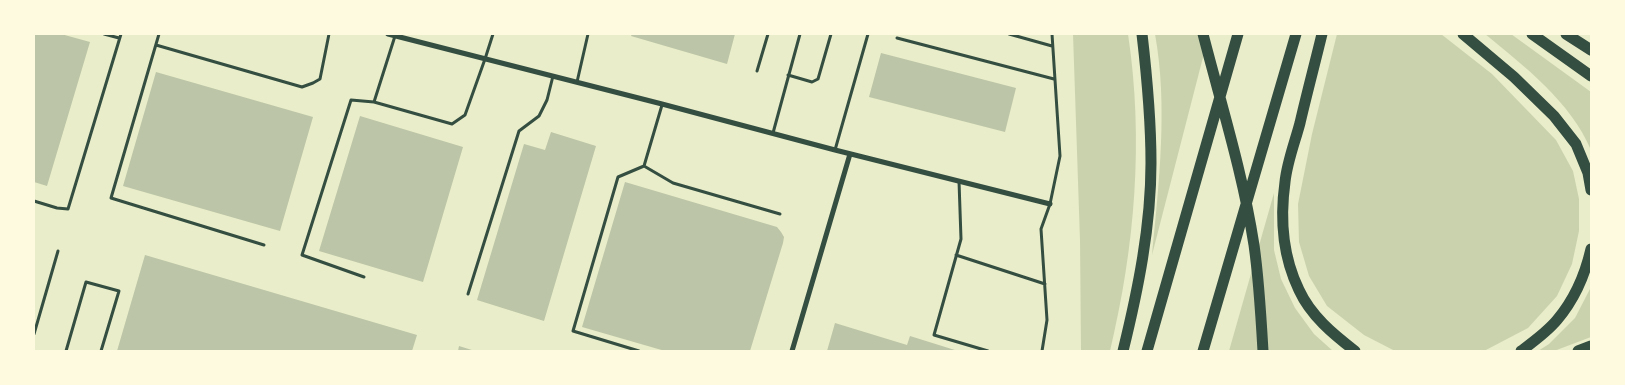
<!DOCTYPE html>
<html>
<head>
<meta charset="utf-8">
<style>
	body { margin:0 }
	#map { position:relative; width:1625px; height:385px; overflow:hidden; background:#e9edc9; font-family:"Roboto Condensed",sans-serif }
	canvas { display:block }
	.frame { position:absolute; inset:0; border:35px solid #fefae0; pointer-events:none }
</style>
</head>
<body>
<div id="map">
<canvas width="1625" height="385"></canvas>
<div class="frame"></div>
</div>
<script>
const ctx = document.querySelector('canvas').getContext('2d');
ctx.lineJoin = 'round';
function fill(path, color) { ctx.fillStyle = color; ctx.fill(path, 'evenodd'); }
function trace(path, color, width, dash) { ctx.strokeStyle = color; ctx.lineWidth = width; ctx.lineCap = dash ? 'butt' : 'round'; ctx.setLineDash(dash || []); ctx.stroke(path); }
fill(new Path2D(`
	M1073 34H1128C1144 140 1135 247 1110 351H1081L1080 240Z
	M1155 34H1209L1152 255C1159 183 1168 105 1155 34Z
	M1337 34H1441L1492 74 1556 140 1573 171 1579 199V231L1572 264 1557 296 1528 328 1484 351H1395L1364 335 1327 306 1309 276 1299 242 1298 204 1312 134Z
	M1485 34H1511L1591 92V150C1571 102 1524 66 1485 34Z
	M1274 193V250L1281 279 1295 308 1314 334 1333 351H1229Z
	M1591 287V337L1554 351H1538L1549 344 1575 318Z`), '#cad2ad');
fill(new Path2D(`
	M34 34H61L90 42 47 186 34 182Z
	M632 34H735L727 64 631 36Z
	M881 53 1016 88 1005 132 869 97Z
	M156 72 313 117 280 231 123 186Z
	M360 116 463 147 423 282 319 251Z
	M551 132 596 146 544 321 477 300 524 144 545 150Z
	M625 182 777 227 781 232 784 237 783 243 750 351H665L582 327Z
	M145 255 417 335 412 351H117Z
	M835 323 907 345 910 336 958 351H827Z
	M459 346 475 351H458Z`), '#bcc5a7');
trace(new Path2D(`
	M104 34 119 38
	M159 34 111 198 264 245
	M1009 34 1052 46
	M897 38 1054 79
	M156 45 302 87 313 83 320 79 329 34
	M757 71 768 34
	M788 75 812 82 818 79 831 34
	M577 82 588 34
	M374 102 452 124 465 115 485 59 493 34
	M773 133 800 34
	M835 150 868 34
	M644 166 673 183 780 214
	M959 181 961 239 934 335 988 351
	M34 201 57 208 68 209 121 34
	M956 255 1045 284
	M364 277 302 255 351 100 374 102 395 36
	M468 294 519 131 539 116 547 100 553 76
	M34 334 58 251
	M66 351 86 282 119 291 101 351
	M639 351 573 331 618 177 644 166 662 105
	M1042 351 1047 320 1041 229 1050 204 1060 156 1052 34`), '#344e41', 3);
trace(new Path2D(`
	M388 34 662 104 835 150 1050 204
	M792 351 850 154`), '#344e41', 5);
trace(new Path2D(`
	M1203 34C1221 104 1243 174 1254 245 1259 280 1261 316 1263 351
	M1322 34C1315 63 1307 93 1300 123 1295 142 1287 162 1285 182 1280 218 1283 257 1299 290 1311 316 1333 334 1355 351
	M1463 34 1514 77 1554 116 1576 144 1588 173 1591 190
	M1532 34 1591 76
	M1566 34 1591 50
	M1123 351C1138 290 1151 226 1151 163 1151 120 1147 77 1142 34
	M1147 351 1238 34
	M1203 351 1296 34
	M1521 351C1533 342 1547 332 1557 320 1574 300 1585 275 1591 249
	M1578 351 1591 346`), '#344e41', 11);
</script>
</body>
</html>
